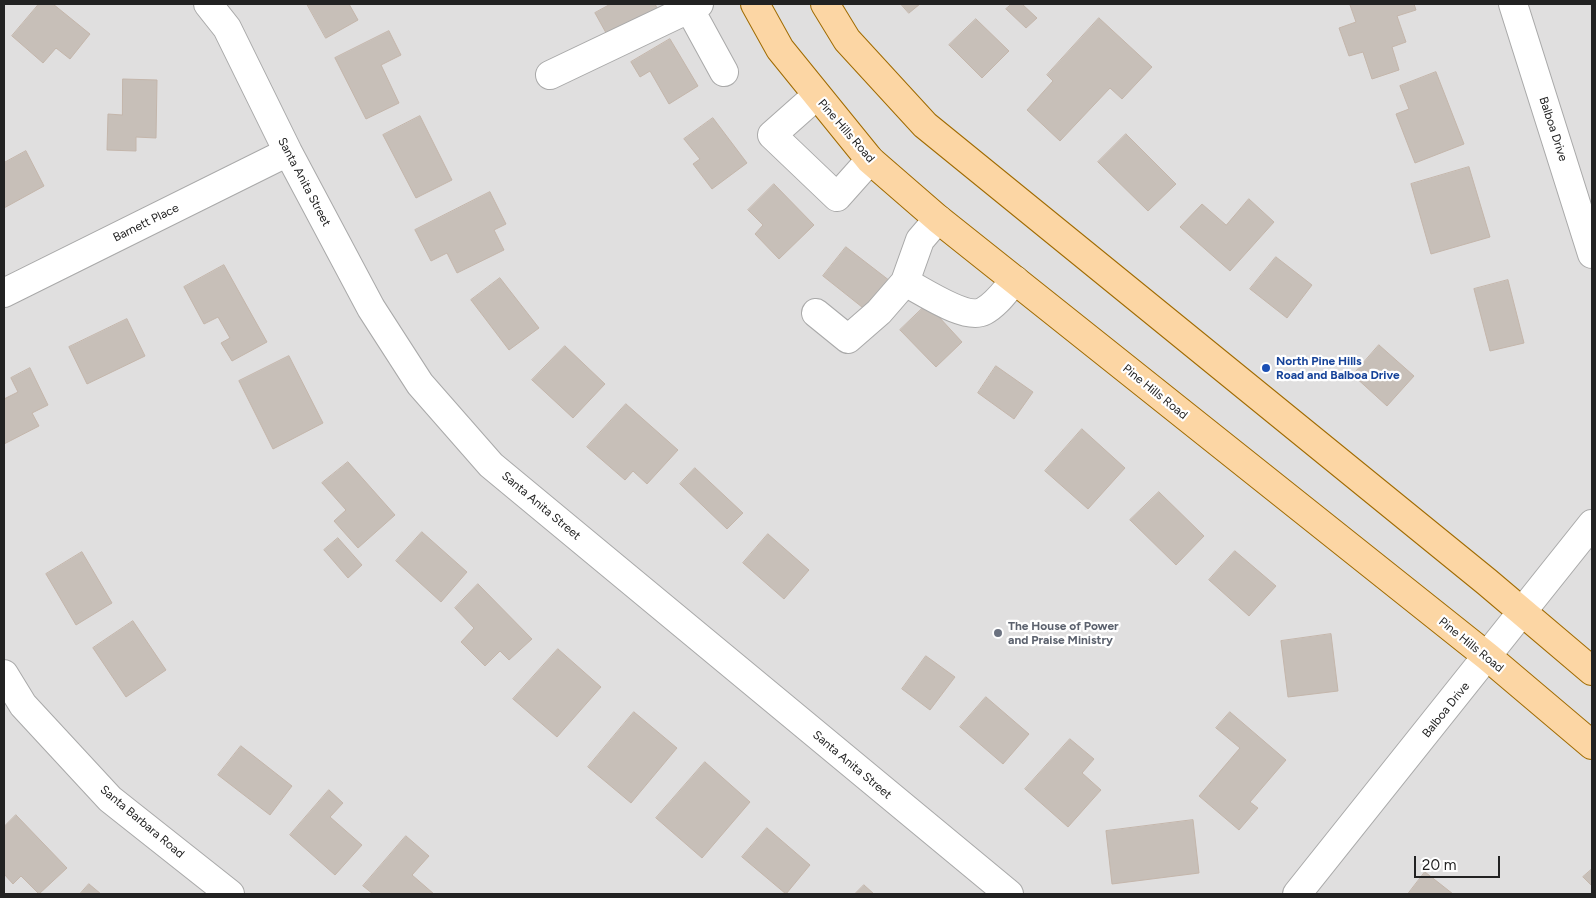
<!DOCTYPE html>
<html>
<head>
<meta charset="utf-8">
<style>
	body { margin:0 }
	#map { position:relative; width:1596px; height:898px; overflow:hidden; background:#f2efe9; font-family:Figtree,sans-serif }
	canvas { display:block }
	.frame { position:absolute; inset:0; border:5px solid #222; pointer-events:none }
	.scale { position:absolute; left:1414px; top:856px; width:86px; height:22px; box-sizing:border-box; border:2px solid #222; border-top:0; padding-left:6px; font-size:15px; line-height:18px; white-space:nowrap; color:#222; -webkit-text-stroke:4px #fff; paint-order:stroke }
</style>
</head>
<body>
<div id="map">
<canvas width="1596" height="898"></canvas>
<div class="frame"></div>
<div class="scale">20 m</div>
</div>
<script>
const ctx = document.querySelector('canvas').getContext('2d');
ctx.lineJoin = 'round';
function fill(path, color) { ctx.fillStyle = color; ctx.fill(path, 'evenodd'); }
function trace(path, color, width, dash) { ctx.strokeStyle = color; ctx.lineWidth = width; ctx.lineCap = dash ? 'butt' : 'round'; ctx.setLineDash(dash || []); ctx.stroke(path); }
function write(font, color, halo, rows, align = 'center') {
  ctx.font = font + ' Figtree,sans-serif'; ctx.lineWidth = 4.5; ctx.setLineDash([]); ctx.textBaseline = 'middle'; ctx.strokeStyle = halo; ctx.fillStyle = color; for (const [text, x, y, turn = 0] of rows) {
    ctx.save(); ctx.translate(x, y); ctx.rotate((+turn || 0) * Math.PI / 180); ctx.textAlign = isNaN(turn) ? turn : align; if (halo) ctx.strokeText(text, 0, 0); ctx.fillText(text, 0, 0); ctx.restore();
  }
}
fill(new Path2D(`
	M4 4H1592V894H4Z`), '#e0dfdf');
const building = new Path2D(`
	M39 4H53L90 34 70 59 56 48 43 63 12 36Z
	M307 4H349L358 20 326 38Z
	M611 4H655L659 12 610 40 595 13Z
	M901 4H920L909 13Z
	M1012 4H1022L1037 18 1026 28 1006 9Z
	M1414 4 1416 10 1397 16 1406 42 1392 47 1399 70 1372 79 1363 52 1349 56 1339 28 1356 22 1350 5Z
	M1099 18 1152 67 1122 99 1110 88 1060 141 1027 110 1053 81 1047 75Z
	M976 19 1009 51 982 78 949 45Z
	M389 31 401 55 381 65 399 103 366 119 335 58Z
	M670 39 698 86 669 104 650 71 640 77 631 62Z
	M1436 72 1464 144 1415 163 1396 114 1409 109 1400 86Z
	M123 79 157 80 156 138 136 137V151L107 150 108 114 122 115Z
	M420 116 452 180 416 198 383 135Z
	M713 118 747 163 712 189 693 164 700 159 684 139Z
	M1126 134 1176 184 1148 211 1098 162Z
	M26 151 44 186 4 208V163Z
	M1469 167 1490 237 1431 254 1411 184Z
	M774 184 814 225 779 259 755 234 763 225 748 210Z
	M490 192 506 224 494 230 504 250 457 273 447 253 431 261 415 230Z
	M1249 199 1274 222 1230 271 1180 227 1202 204 1226 225Z
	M846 247 890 281 867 311 823 276Z
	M1276 257 1312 285 1287 318 1250 289Z
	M224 265 267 342 232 361 221 343 230 338 218 317 204 324 184 287Z
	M500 278 539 328 509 350 471 300Z
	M1508 280 1524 343 1490 351 1474 289Z
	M927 304 962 342 936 367 900 330Z
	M127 319 145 356 87 384 69 347Z
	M1379 345 1414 376 1387 406 1353 375Z
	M565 346 605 384 573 418 532 380Z
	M289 356 323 423 273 449 239 381Z
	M996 366 1033 392 1014 419 978 393Z
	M30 368 48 405 32 413 39 426 4 444V399L18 392 11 378Z
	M626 404 678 450 647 484 633 471 625 480 587 447Z
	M1082 429 1125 468 1088 509 1045 471Z
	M348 462 395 515 358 548 334 521 346 510 322 483Z
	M695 468 743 513 727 529 680 484Z
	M1159 492 1204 536 1176 565 1130 520Z
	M422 532 467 572 441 602 396 561Z
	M768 534 809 570 784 599 743 563Z
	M338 538 362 565 348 578 324 550Z
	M1235 551 1276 586 1249 616 1209 580Z
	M82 552 112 603 76 625 46 574Z
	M478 584 532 639 509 660 500 651 485 666 461 642 474 628 455 608Z
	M133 621 166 670 126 697 93 648Z
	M1331 634 1338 691 1288 697 1281 641Z
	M558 649 601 687 557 737 513 699Z
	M926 656 955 677 930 710 902 689Z
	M986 697 1029 734 1003 764 960 727Z
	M634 712 677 748 631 803 588 767Z
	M1230 712 1286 760 1250 802 1258 808 1239 830 1199 796 1240 748 1216 728Z
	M1070 739 1094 759 1082 773 1101 790 1068 827 1025 789Z
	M241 746 292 786 270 815 218 775Z
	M705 762 750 802 702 858 656 818Z
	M329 790 343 803 330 817 362 845 335 875 290 835Z
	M16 815 67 868 39 894 21 876 13 884 4 874V827Z
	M1193 820 1199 873 1112 884 1106 831Z
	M767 828 810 865 786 894 742 857Z
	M406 836 429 856 412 875 434 894H373L363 886Z
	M1592 869V886L1583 877Z
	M1425 872 1453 894H1408Z
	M89 884 101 894H80Z
	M864 885 874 894H855Z`);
fill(building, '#c7bfb8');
trace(building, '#c4b6ab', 1);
const minor = new Path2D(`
	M208 4 227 28 288 152 371 308 420 384 491 465 1009 894
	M1513 4 1592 254
	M689 8 724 72
	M550 75 699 4
	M816 96 772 135 837 197 870 160
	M938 219 920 240 905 282C923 291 966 321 984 311 997 304 1006 290 1015 280
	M4 293 288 152
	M816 313 848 339 879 312 905 282
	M4 674 23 705 110 799 230 894
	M1297 894 1592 524`);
const major = new Path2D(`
	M755 4 780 49 870 160 938 219 1488 657 1592 745
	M825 4 847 40 925 125 1487 582 1592 671`);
trace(minor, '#a9a9a9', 30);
trace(major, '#a06b00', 30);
trace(minor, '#fff', 28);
trace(major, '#fcd6a4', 28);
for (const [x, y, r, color] of [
	[1266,368,5,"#1a4fb4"],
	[998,633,5,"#6b7280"]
]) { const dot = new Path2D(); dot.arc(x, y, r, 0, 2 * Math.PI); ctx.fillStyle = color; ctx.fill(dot); trace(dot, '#fff', 2); }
write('12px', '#222', '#fff', [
	["Balboa Drive",1553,129,72],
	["Pine Hills Road",846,131,49],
	["Santa Anita Street",304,182,62],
	["Barnett Place",146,223,-26],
	["Pine Hills Road",1155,392,39],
	["Santa Anita Street",541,506,40],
	["Pine Hills Road",1471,645,39],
	["Balboa Drive",1446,710,-51],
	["Santa Anita Street",852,765,40],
	["Santa Barbara Road",142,822,40]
]);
write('bold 12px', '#164399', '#fff', [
	["North Pine Hills",1276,361],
	["Road and Balboa Drive",1276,375]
], 'left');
write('bold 12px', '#5b616d', '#fff', [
	["The House of Power",1008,626],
	["and Praise Ministry",1008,640]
], 'left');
</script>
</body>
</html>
